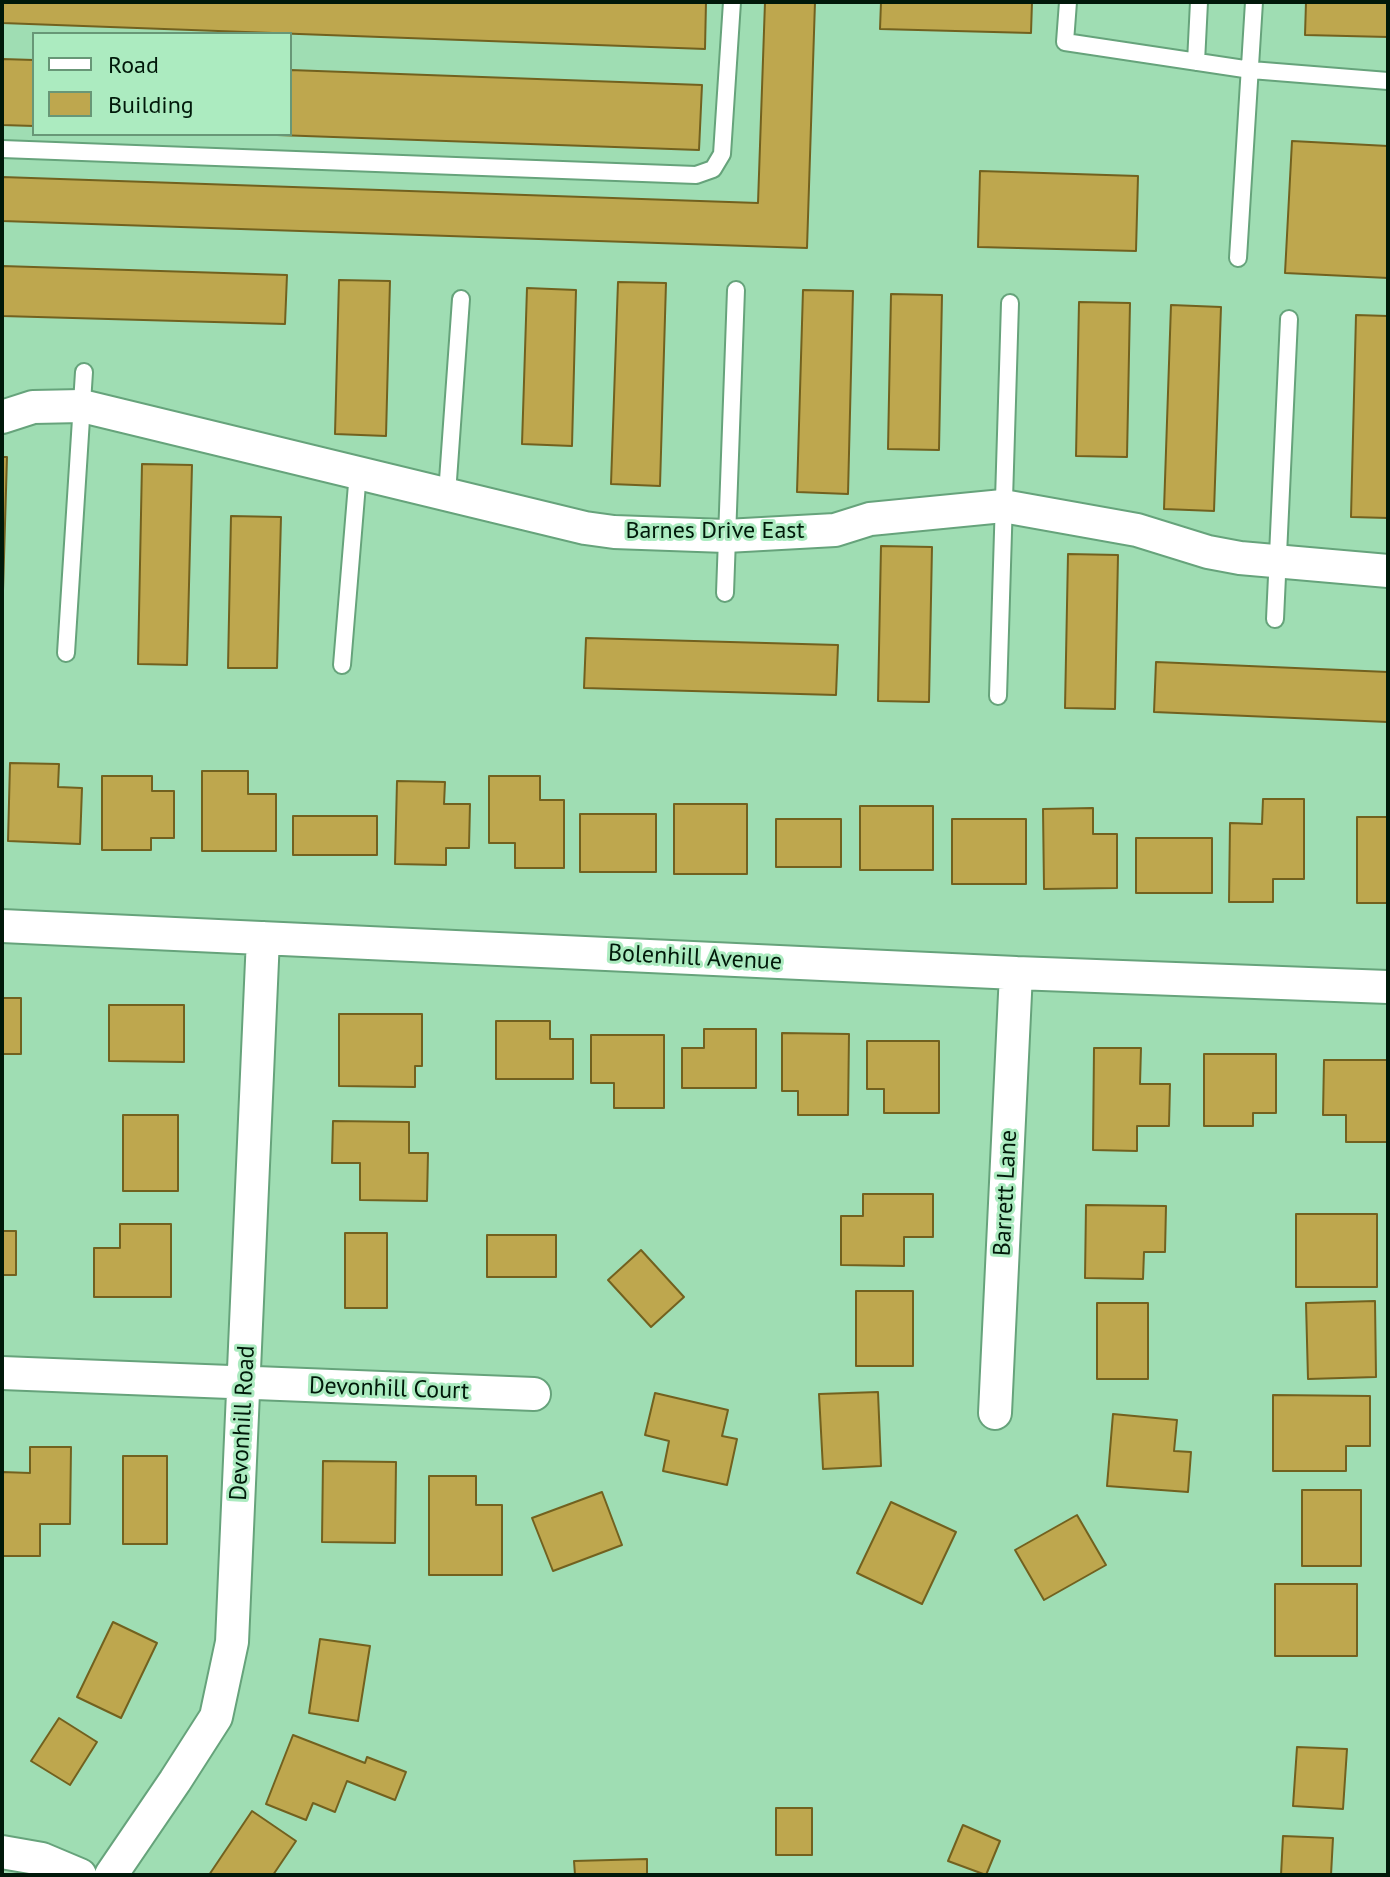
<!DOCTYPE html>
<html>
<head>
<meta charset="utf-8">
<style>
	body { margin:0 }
	#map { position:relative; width:1390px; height:1877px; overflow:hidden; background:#9fddb3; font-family:"PT Sans",sans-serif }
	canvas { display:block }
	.frame { position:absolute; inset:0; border:4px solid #01190a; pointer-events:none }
	.legend { position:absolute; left:32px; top:32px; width:260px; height:104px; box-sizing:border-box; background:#acebc0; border:2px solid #689777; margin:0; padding:10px 14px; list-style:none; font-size:24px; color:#01190a }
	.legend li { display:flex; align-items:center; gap:16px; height:40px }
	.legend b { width:40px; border:2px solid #689777 }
</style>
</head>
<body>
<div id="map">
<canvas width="1390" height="1877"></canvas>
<div class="frame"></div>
<ul class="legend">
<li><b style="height:10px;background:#fff"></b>Road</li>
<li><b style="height:22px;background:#bea74e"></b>Building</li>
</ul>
</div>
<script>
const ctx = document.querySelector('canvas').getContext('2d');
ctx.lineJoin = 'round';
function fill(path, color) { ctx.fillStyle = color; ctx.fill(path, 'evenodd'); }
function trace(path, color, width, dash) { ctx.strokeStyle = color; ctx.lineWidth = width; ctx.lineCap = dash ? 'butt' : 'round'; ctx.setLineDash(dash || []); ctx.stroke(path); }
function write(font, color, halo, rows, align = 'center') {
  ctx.font = font + ' "PT Sans",sans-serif'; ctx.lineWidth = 6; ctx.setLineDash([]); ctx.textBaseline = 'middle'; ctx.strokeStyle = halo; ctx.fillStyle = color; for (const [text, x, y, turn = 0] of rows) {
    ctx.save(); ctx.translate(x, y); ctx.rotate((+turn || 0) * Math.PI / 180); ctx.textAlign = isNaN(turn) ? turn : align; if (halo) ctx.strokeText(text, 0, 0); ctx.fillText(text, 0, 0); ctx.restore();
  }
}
const building = new Path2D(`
	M2 2H706L705 49 2 23Z
	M765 2H815L807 248 2 221V177L758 203Z
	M881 2H1032L1031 33 880 29Z
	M1306 2H1388V37L1305 35Z
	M2 59 34 60V126L2 125Z
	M290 70 702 85 699 150 249 134H290Z
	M1292 141 1388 146V278L1285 273Z
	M980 171 1138 176 1136 251 978 247Z
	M2 266 287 275 285 324 2 316Z
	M339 280 390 281 386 436 335 434Z
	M618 282 666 283 660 486 611 484Z
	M527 288 576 290 572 446 522 444Z
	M803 290 853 291 848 494 797 492Z
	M891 294 942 295 939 450 888 449Z
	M1079 302 1130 303 1127 457 1076 456Z
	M1171 305 1221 307 1214 511 1164 509Z
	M1356 315 1388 316V518L1351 517Z
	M2 457H7L2 624Z
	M142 464 192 465 187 665 138 664Z
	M231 516 281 517 277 668H228Z
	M881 546 932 547 929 702 878 701Z
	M1068 554 1118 555 1115 709 1065 708Z
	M586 638 838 645 836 695 584 688Z
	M1156 662 1388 672V722L1154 712Z
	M10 763 59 764 58 787 82 788 80 844 8 841Z
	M202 771H248V794H276V851H202Z
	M102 776H152V791H174V838H151V850H102Z
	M489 776H540V800H564V868H515V843H489Z
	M397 781 445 782 444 804H470L469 848H446V865L395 864Z
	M1263 799H1304V879H1273V902H1229L1230 823 1262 824Z
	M674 804H747V874H674Z
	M860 806H933V870H860Z
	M1093 808V834H1117V888L1044 889 1043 809Z
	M580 814H656V872H580Z
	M293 816H377V855H293Z
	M1357 817H1388V903H1357Z
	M776 819H841V867H776Z
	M952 819H1026V884H952Z
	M1136 838H1212V893H1136Z
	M2 998H21V1054H2Z
	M109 1005H184V1062L109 1061Z
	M339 1014H422V1066H415V1087L339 1086Z
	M496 1021H550V1039H573V1079H496Z
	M704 1029H756V1088H682V1048H704Z
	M782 1033 849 1034 848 1115H798V1091H782Z
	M591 1035H664V1108H614V1083H591Z
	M867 1041H939V1113H884V1089H867Z
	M1094 1048H1141L1140 1084H1170L1169 1126H1137V1151L1093 1150Z
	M1204 1054H1276V1113H1253V1126H1204Z
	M1324 1060H1388V1142H1346V1115H1323Z
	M123 1115H178V1191H123Z
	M333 1121 409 1122V1153H428L427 1201 360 1200V1163H332Z
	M863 1194H933V1237H904V1266L841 1265V1216H863Z
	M1086 1205 1166 1206 1165 1252H1144L1143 1279 1085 1278Z
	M1296 1214H1377V1287H1296Z
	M120 1224H171V1297H94V1248H120Z
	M2 1231H16V1275H2Z
	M345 1233H387V1308H345Z
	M487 1235H556V1277H487Z
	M641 1250 684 1297 651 1327 608 1280Z
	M856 1291H913V1366H856Z
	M1375 1301 1376 1377 1308 1379 1306 1303Z
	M1097 1303H1148V1379H1097Z
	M878 1392 881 1466 823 1469 819 1394Z
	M655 1393 728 1410 722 1436 737 1439 727 1485 663 1471 669 1441 645 1435Z
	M1273 1395 1370 1396V1446H1346V1471H1273Z
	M1113 1414 1177 1420 1174 1451 1191 1452 1188 1492 1107 1486Z
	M30 1447H71L70 1524H40V1556H2V1472L30 1473Z
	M123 1456H167V1544H123Z
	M323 1461 396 1462 395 1543 322 1542Z
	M429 1476H476V1505H502V1575H429Z
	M1302 1490H1361V1566H1302Z
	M602 1492 622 1545 553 1571 532 1518Z
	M891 1502 956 1532 922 1604 857 1573Z
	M1077 1515 1106 1565 1044 1600 1015 1550Z
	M1275 1584H1357V1656H1275Z
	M113 1622 157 1643 121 1718 77 1697Z
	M320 1639 370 1646 358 1721 309 1713Z
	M59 1718 97 1742 70 1785 31 1761Z
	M293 1735 365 1763 367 1757 406 1772 395 1800 347 1781 335 1812 313 1803 306 1820 266 1804Z
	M1297 1747 1347 1749 1343 1809 1293 1806Z
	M776 1808H812V1855H776Z
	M252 1811 296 1841 273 1875H209Z
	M963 1825 1000 1841 986 1875 948 1861Z
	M1283 1836 1333 1838 1331 1875H1281Z
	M647 1859V1875H575L574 1861Z`);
fill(building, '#bea74e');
trace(building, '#72611f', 2);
const service = new Path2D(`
	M1068 2 1065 42 1251 70 1388 81
	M1196 62 1199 2
	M2 149 696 175 713 169 722 154 732 2
	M1238 258 1254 2
	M447 494 461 299
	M725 593 736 290
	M1275 619 1289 319
	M66 653 84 372
	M342 665 358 472
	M998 696 1010 303`);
const minor = new Path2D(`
	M2 417 33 407 82 406 585 528 614 532 726 536 835 530 870 519 1003 506 1137 530 1208 552 1240 558 1388 571
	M2 926 1016 973 1388 987
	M2 1373 534 1394
	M995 1413 1016 973
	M2 1852 42 1859 80 1875
	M111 1875 175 1781 216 1717 232 1642 263 938`);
trace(service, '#66a37b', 20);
trace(minor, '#66a37b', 36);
trace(service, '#fff', 16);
trace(minor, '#fff', 32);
write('24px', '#01190a', '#acebc0', [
	["Barnes Drive East",715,531],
	["Bolenhill Avenue",695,958,3],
	["Barrett Lane",1006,1193,-87],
	["Devonhill Court",389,1389,2],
	["Devonhill Road",243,1423,-87]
]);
</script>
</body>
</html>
